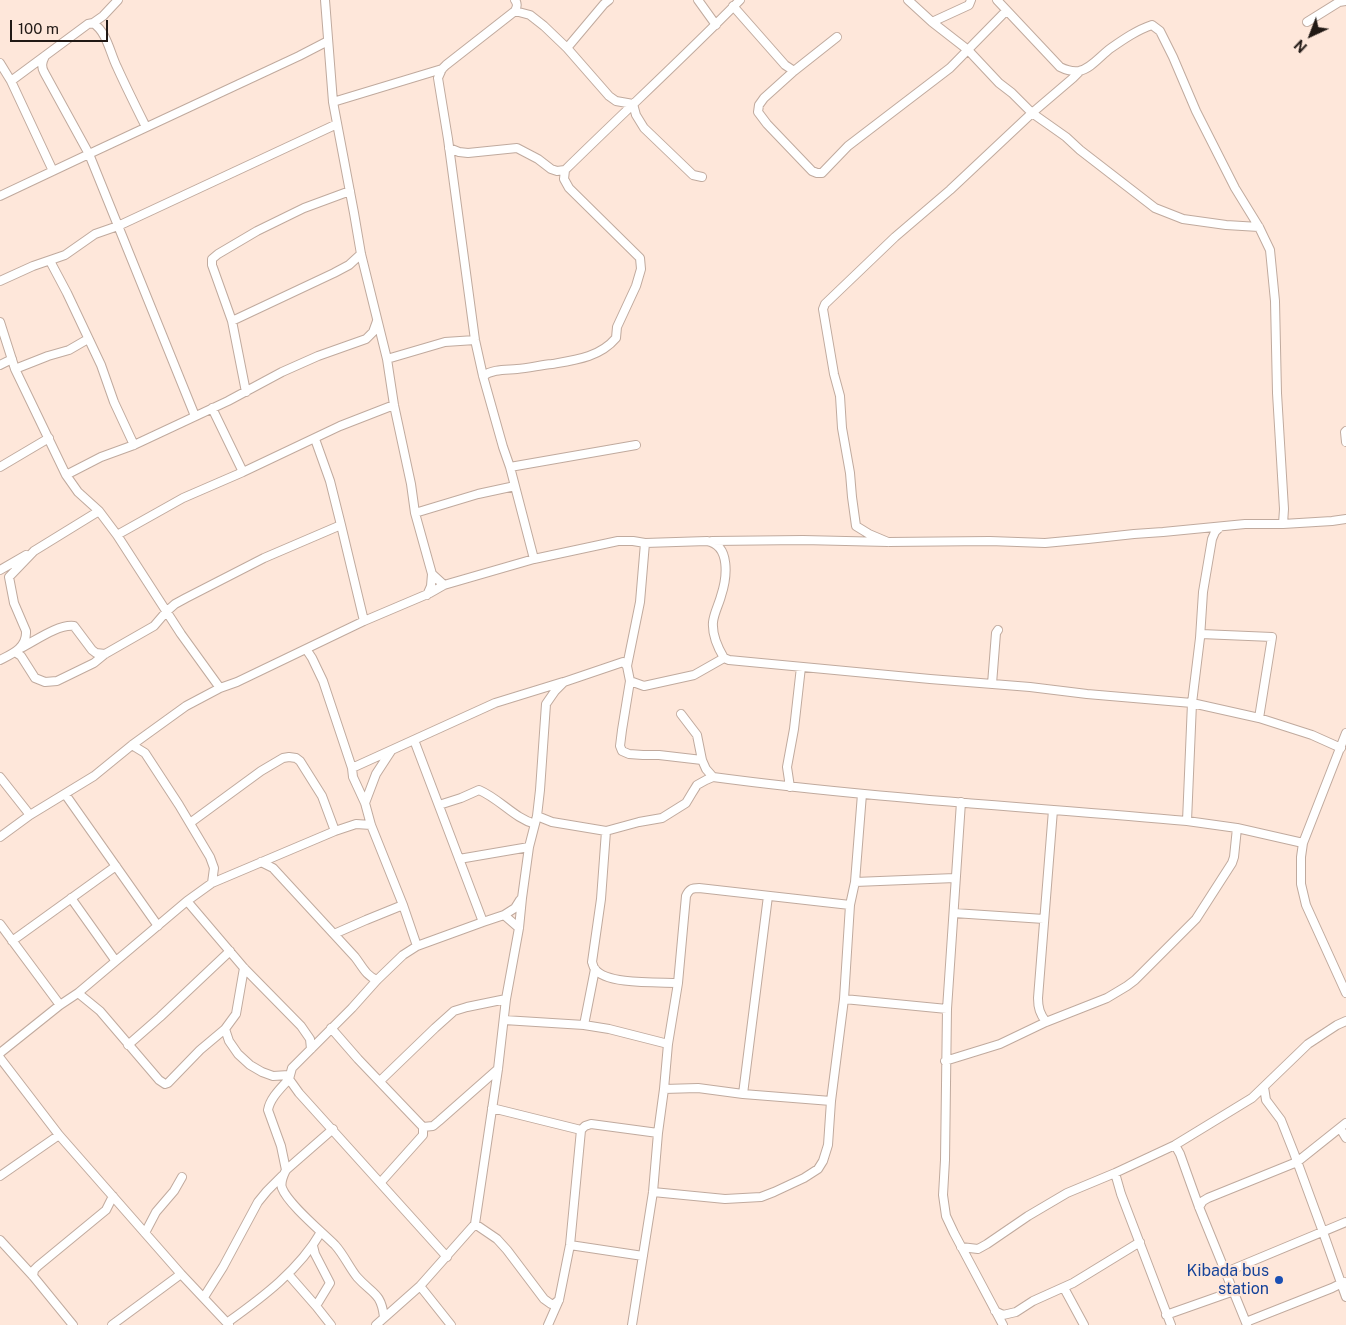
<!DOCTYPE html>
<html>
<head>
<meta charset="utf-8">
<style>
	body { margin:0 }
	#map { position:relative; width:1346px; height:1325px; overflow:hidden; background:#fee7da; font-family:"Public Sans",sans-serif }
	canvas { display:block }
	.north { position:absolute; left:1286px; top:10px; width:50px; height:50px; -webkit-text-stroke:4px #fee7da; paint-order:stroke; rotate:223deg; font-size:14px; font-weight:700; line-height:20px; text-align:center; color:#211915 }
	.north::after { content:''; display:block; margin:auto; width:18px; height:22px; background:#211915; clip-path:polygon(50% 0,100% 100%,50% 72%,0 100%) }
	.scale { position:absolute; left:10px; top:20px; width:98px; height:22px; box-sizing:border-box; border:2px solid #211915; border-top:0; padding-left:6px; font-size:15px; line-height:18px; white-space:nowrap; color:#211915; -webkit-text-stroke:4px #fee7da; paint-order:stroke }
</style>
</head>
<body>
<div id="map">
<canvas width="1346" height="1325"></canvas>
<div class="north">N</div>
<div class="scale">100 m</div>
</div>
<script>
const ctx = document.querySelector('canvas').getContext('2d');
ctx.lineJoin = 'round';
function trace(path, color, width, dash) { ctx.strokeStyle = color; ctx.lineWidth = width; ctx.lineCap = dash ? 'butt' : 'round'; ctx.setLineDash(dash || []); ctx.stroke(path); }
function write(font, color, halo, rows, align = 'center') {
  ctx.font = font + ' "Public Sans",sans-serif'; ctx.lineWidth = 4.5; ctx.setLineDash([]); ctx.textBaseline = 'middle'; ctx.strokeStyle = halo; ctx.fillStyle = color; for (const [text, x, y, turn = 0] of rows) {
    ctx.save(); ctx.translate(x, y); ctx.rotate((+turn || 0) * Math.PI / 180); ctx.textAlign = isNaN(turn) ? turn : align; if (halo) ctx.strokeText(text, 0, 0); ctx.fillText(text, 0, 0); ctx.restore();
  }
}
const street = new Path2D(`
	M325 0 333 102 354 213 361 254 387 359 394 405 411 484 415 513 432 574 444 585 534 559 618 541H633L645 543 707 541C731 545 727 578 721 596 719 604 714 613 713 622 712 634 718 648 724 658
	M515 0C518 4 517 7 515 11L446 65 442 69 438 78 448 139 475 340 483 376 503 447 510 467 534 559
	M698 0 716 25
	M908 0 932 22 968 50 999 83 1012 93 1032 113 1066 137 1080 150 1155 208 1183 219 1226 225 1259 227
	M997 0 1060 67C1066 70 1072 72 1079 71 1091 69 1101 55 1111 48 1124 39 1137 30 1152 25L1160 31 1173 57 1196 111 1235 188 1259 227 1270 250 1275 301 1277 393 1284 509 1283 524 1332 521 1346 519
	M733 6 785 65 794 71
	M515 11 530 15 544 26 567 48 609 96 616 101 633 104 636 115 644 128 693 175 702 177
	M932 22 969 5 971 0
	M1307 22 1339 2 1346 1
	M93 23 103 16 118 0
	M837 37 794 71 764 98 759 105 758 112 767 124 812 171 817 173H822L848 146 950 68 1006 11
	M567 48 604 4 609 0
	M45 56C42 62 41 66 44 72L89 154 195 416
	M0 63 11 81 53 171
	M11 81 88 24 93 23C107 32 110 53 117 67 126 87 136 107 146 127
	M333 102 442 69
	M449 148 459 152 468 153 517 148 538 159 551 169 557 171 565 170
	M0 196 89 154 299 56 328 41
	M50 261 67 293 101 365 114 402 134 445
	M0 281 33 266 65 255 95 234 118 226 337 124
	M232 321 334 273 349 265 361 254
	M0 322 15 369 66 475 78 492 99 511 117 535 181 634 220 688
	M387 359 445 342 475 340
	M0 365 12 359
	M15 369 48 356 69 350 88 339
	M483 376C493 369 505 370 517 369 529 368 541 365 552 364 576 360 600 357 616 338L617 327 636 286 641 269 640 258 569 188 564 179 565 170C623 113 683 58 740 0
	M246 392 232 321 212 265V259L218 254 257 231 304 208 350 191
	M212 408 243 472
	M1346 431 1345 432 1346 442
	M0 467 49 438
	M510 467 636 445
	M66 475 101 457 134 445 228 401 282 372 318 356 366 339 373 332 377 321
	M415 513 478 494 515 486
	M341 525 364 621
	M117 535 183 498 243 472 340 426 394 405
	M712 541 803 540 888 542 990 541 1045 543 1088 539 1134 534 1163 532 1245 524H1283
	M888 542 869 534 856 526 852 497 850 473 842 428 840 396 834 374 823 309 825 304 895 237 950 190 1032 113 1073 78 1080 71
	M0 570 26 555
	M427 595 431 586 432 574
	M1201 634 1272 637 1259 718
	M21 648C35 641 58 624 74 626L92 650 96 653 105 654
	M306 649 312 658 323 681 352 768 353 777 365 803 371 825 403 905 417 946
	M15 652 21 656 35 678 45 682 57 681 94 663 105 654 154 626 166 612 175 604 186 598 264 558 341 525 330 481 315 439
	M0 660C12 654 27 648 26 631L14 603 9 577 34 551 99 511
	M627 666 640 602 645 543
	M630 681 644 686 694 675 724 658 729 660 930 679 1030 687 1087 694 1192 703 1259 718 1312 735 1341 748
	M992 684 996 633 998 630
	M681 714 697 735 702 760 706 769 713 777
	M1346 733 1303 843 1301 857V884L1306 905 1346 993
	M414 740 483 922
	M132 745 145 753 179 805 210 857 214 868 212 883
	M352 768 495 703 563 682
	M0 777 30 815
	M790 787 787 767 794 729 801 667
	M65 794 158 926
	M961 802 947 1009 945 1160 943 1195 946 1216 954 1233 1003 1325
	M365 803 376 774 391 751
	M439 805 461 798 479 790C500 799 514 818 535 824
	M537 816 552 822 606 831 639 822 662 818 686 803 692 793 697 785 706 780 713 777C870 798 1029 807 1187 821L1237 828 1303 843
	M1187 821 1192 703 1200 638 1203 592 1212 539 1215 532 1220 527
	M190 823 261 771 283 758 289 757 296 758 300 761 322 796 335 831
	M606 831 601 899 592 962C593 964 593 967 595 969 606 985 660 982 678 983
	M0 837 30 815 94 776 132 745 186 706 220 688 237 682 364 621 430 593 444 585
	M459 859 529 847
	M261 862 273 868 355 957C362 966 366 976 377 980
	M855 882 955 878
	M71 898 115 960
	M187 901 244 968 301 1026 310 1039 311 1049
	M954 913 1044 919
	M504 915 519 928
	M0 924 60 1005
	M334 934 366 920 403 905
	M12 941 116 866
	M244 968 236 1014 225 1029 229 1041 238 1054 250 1065 262 1072 273 1076 289 1075
	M78 993 100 1011 159 1080 165 1084 168 1083 200 1050 225 1029
	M844 999 947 1009
	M504 1020 584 1025 609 1029 668 1044
	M1046 1022C1040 1014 1038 1008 1038 998L1053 810
	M584 1025 595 969
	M331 1028 358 1059 423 1127V1135L381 1182
	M128 1045 160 1017 230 951
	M0 1053 60 1005 78 993 187 901 212 883 335 831 356 824 371 825
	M0 1058 59 1135 181 1274 229 1325
	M945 1061 1000 1044 1046 1022 1107 998 1127 986 1135 980 1196 919 1232 863 1234 857 1237 828
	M380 1081 435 1028 454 1011 467 1007 506 999
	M1264 1087 1266 1100 1281 1120 1294 1153 1323 1232 1346 1297
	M664 1089 698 1088 743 1094 831 1101
	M743 1094 768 896
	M492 1108 581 1130
	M423 1127 433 1126 439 1121 498 1069
	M1340 1128 1346 1138
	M333 1129 286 1170C283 1176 280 1182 282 1188 288 1204 322 1232 335 1245 344 1255 349 1267 357 1277 372 1294 381 1292 384 1317
	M1175 1145 1180 1154 1199 1207 1247 1325
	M286 1170 281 1146 268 1110C270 1098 281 1088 289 1079
	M1115 1173 1121 1194 1171 1325
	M0 1176 59 1135
	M653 1192 725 1199 761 1197 774 1192 804 1178 818 1169 823 1161 828 1145 831 1101 844 999 850 905 855 882 862 794
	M1199 1207 1203 1201 1208 1198 1297 1162 1346 1123
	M475 1224 497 1239 507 1250 544 1299 551 1304H554L559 1300
	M145 1233 156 1212 174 1191 182 1177
	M0 1240 33 1276 73 1325
	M570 1245 643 1256
	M313 1246 315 1254 330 1283 316 1306
	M961 1247 978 1249 987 1244 1028 1216 1067 1193 1115 1173 1175 1145 1252 1098 1308 1044 1337 1025 1346 1021
	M447 1257 299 1093 289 1079 292 1068 352 1008 377 980 403 955 417 946 483 922 504 915 515 908 520 900
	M1226 1272 1346 1222
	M288 1274 316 1306 331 1325
	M33 1276 34 1270 38 1266 106 1210 113 1196
	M420 1286 451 1325
	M1064 1288 1084 1325
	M204 1297 223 1267 258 1202 267 1191 282 1176
	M995 1311 1003 1315 1016 1312 1033 1301 1073 1283 1140 1242
	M1166 1315 1234 1291
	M228 1322C263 1297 299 1270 321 1232
	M1246 1322 1332 1288 1344 1282
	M112 1325 181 1274
	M376 1325 420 1286 475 1224 498 1069 506 999 519 928 522 898 529 847 537 816 540 790 546 704 555 691 564 682 623 662 627 666 630 681 622 730 620 746 622 751 629 754 643 755H659L702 760
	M548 1325 559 1300 570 1245 581 1130 585 1126 591 1124 658 1133
	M632 1325 653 1192 658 1133 664 1089 668 1044 678 983 686 896C689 889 692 888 699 888L850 905`);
trace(street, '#c0aa9e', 10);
trace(street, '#fff', 8);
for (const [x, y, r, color] of [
	[1279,1280,5,"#1a4fb4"]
]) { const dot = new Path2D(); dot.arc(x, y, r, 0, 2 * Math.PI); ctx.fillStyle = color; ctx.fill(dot); trace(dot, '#fee7da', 2); }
write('16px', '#164399', '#fee7da', [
	["Kibada bus",1269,1271],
	["station",1269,1289]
], 'right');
</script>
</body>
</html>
